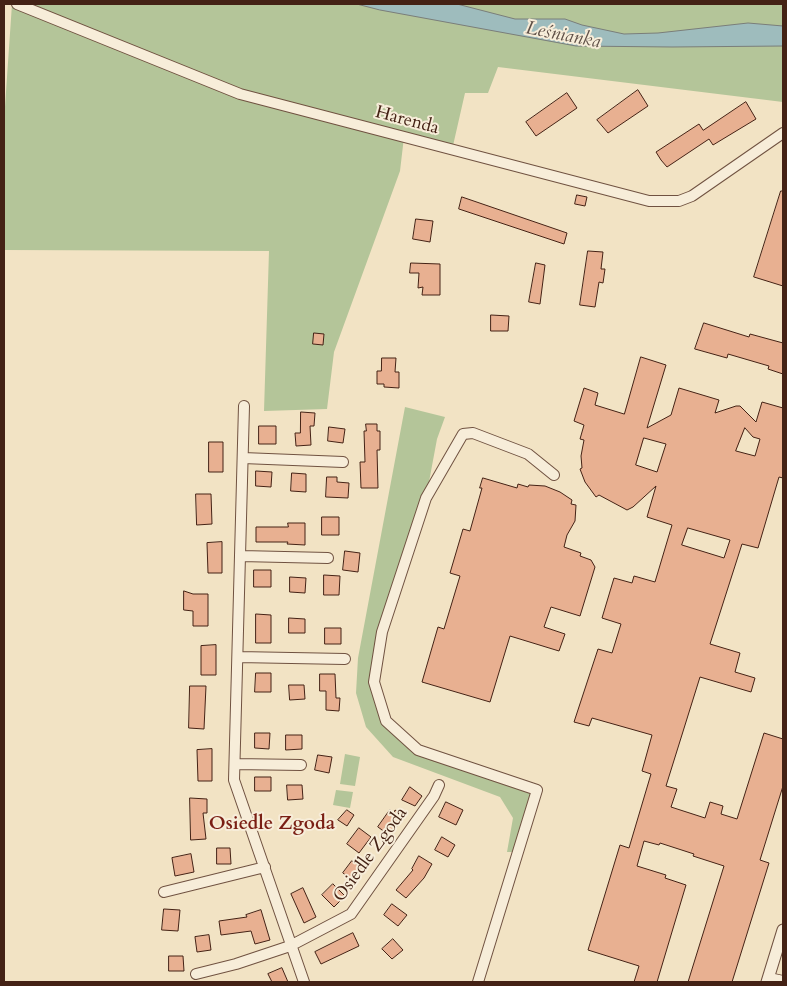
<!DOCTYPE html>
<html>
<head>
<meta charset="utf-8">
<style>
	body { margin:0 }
	#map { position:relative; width:787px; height:986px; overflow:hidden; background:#f2e3c4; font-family:Cardo,serif }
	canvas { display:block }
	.frame { position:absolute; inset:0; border:5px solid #442215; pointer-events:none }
</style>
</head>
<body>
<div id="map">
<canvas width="787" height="986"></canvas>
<div class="frame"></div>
</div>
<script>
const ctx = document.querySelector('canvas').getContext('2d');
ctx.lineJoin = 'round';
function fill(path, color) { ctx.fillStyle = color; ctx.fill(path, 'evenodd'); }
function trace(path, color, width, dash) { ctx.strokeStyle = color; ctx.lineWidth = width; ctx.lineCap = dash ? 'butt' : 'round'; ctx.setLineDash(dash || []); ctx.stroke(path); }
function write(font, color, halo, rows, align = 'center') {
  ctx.font = font + ' Cardo,serif'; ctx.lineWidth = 4; ctx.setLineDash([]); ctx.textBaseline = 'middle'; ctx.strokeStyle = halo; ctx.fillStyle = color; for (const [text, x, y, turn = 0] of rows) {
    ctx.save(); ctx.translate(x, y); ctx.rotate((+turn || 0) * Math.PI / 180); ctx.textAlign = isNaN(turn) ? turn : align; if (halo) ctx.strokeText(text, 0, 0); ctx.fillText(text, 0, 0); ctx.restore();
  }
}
fill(new Path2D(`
	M12 4H783V102L498 67 488 93H465L452 150 404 137 400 171 334 352 327 409 264 411 269 251 4 250V121Z
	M405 407 445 417 437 439 426 498 382 632 374 682 386 721 418 750 537 790 518 852H507L513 818 500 797 393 757 366 727 356 693 358 658Z
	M345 754 360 757 355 786 340 784Z
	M336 790 353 792 350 808 333 805Z`), '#b4c599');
const water = new Path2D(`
	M357 4H457L515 19H565L582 25 624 34 658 33 748 23 783 26V46L672 47 576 46 380 10Z`);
fill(water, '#9ebcbd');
trace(water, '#7a7e7a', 1);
const building = new Path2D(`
	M638 90 648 106 608 133 597 120Z
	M567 93 577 108 536 136 526 122Z
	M746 102 756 119 713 145 709 139 667 167 661 160 656 152 699 124 703 130Z
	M781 191H783V286L754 277Z
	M577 195 587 197 585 206 575 204Z
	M462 197 567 233 564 244 459 209Z
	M416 219 433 221 430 242 413 239Z
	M588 251 603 252 601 269H605L603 283 599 282 595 307 580 305Z
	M411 263 440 264V295H422L423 287 418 288 419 273H410Z
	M536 263 545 265 540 304 529 302Z
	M491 315 509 316 508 331H491Z
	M704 323 749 337 750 334 783 343V374L768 369 769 366 728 354 727 358 695 349Z
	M314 333 324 334 323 345 313 344Z
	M641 357 666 365 647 428 671 415 679 388 719 400 715 413 736 406H740L756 422 762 402 783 408V478L779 477 758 548 742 544 710 644 740 653 735 672 755 678 751 692 700 677 666 786 677 789 671 807 705 818 710 802 723 806 721 814 737 819 764 733 783 739V786L760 860 769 863 732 982H688L724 866 693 856 694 854 660 843 659 845 644 841 637 866 666 875 665 878 686 885 657 982H634L639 966 588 950 620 845 629 848 651 774 642 771 652 735 592 718 589 726 574 722 598 649 612 653 621 624 602 618 614 578 632 583 634 576 655 582 672 525 647 517 656 486 633 507 627 510 599 495 596 497 585 482 580 469 582 468 581 456 584 440 580 439 584 425 574 421 584 388 598 393 595 405 624 414ZM745 428 753 437 760 439 755 456 736 451ZM644 438 666 444 657 472 636 465ZM688 528 730 540 724 558 682 545Z
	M382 358H396L395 372H399V388L384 387V384H377V371H381Z
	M301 412 315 413 314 426H310L311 445 296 446 295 433H300Z
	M366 424H377V431H380V450H377L378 488H361L360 462H365L364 431H366Z
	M259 426H276V444H259Z
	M329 427 345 429 343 443 328 441Z
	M209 442H223V472H209Z
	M256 471 272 472 271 487 256 486Z
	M292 473 306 474V492L291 491Z
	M327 477H337V482L349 483 348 498 326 497Z
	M483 478 517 488 518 484 528 487 529 485 545 486 560 492 572 500 571 504 576 505 575 521 567 535 564 547 581 553 580 556 591 560 595 567 580 616 551 607 544 627 565 634 559 651 510 636 490 702 422 682 438 627 444 629 460 576 450 573 463 529 470 531 482 488H480Z
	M196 494H211L212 524 197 525Z
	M322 517H339V535H322Z
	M288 523H305V545L287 544 288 542H256V527H288Z
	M222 542V573H208L207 543Z
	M345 551 360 553 358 572 343 570Z
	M254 570H271V587H254Z
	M324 575 340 576 339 595H324Z
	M290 577 306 578 305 593 290 592Z
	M184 591 193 594H208V626H193V611L184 610Z
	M256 614 271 615V643H256Z
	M289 618 305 619V633H289Z
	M325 628H341V644H325Z
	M216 645V675H201V646Z
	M256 673H271V692H255Z
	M320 674H335L336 698H340L339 711 326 710V691H320Z
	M289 685H304L305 699 290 700Z
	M190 686H206L204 729 189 728Z
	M255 733H270L269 749 255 748Z
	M286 735H302V749L286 750Z
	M212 749V781H198L197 750Z
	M318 755 332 757 329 773 315 770Z
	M255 777H271V791H255Z
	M287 785H302L303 799 288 800Z
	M410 787 422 796 415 806 402 800Z
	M190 798 207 799V813H203L206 839 191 840Z
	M446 802 463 810 456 825 439 817Z
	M347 810 354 815 347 826 338 820Z
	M390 810 394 813 395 810 404 816 390 836 378 827Z
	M359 828 371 837 359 853 347 844Z
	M442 837 455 845 448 857 435 850Z
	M217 848H230L231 864H217Z
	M191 854 194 872 175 876 172 858Z
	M419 856 432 864 424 878 406 898 396 890 413 870 412 869Z
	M352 861 365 870 355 883 343 873Z
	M333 884 345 896 334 907 322 895Z
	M303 888 316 917 304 923 291 894Z
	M392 904 407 915 398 926 384 915Z
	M164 909 180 910 178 931 162 930Z
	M261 910 270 940 255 944 251 931 221 935 219 921 247 917 246 915Z
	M353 933 359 946 321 964 315 952Z
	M209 935 211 950 197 952 195 937Z
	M393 939 403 950 392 959 382 949Z
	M169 956H183L184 971H169Z
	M282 968 288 982H272L268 974Z`);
fill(building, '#e8b091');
trace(building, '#442215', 1);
const minor = new Path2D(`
	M17 4 240 94 649 201H679L692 196 783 133
	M244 406 234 780 304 982
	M243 458 343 462
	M241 556 328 558
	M238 657 345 659
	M235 764 301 765
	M164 892 265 867
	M196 974 236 964 290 946 351 914 434 796 439 785
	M769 978 783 981
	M478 982 537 790 418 750 386 721 374 682 382 632 426 498 463 434 473 433 528 454 554 475`);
const tertiary = new Path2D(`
	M767 982 783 930`);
trace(minor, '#705241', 12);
trace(tertiary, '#705241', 13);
trace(minor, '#f7edd9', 10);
trace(tertiary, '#f7edd9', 11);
write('18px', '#442215', '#f7edd9', [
	["Harenda",407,121,15],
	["Osiedle Zgoda",371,855,-54]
]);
write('italic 19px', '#5f5047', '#f7edd9', [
	["Leśnianka",563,36,11]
]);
write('bold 19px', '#7a1f14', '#f7edd9', [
	["Osiedle Zgoda",272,825]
]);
</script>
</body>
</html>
